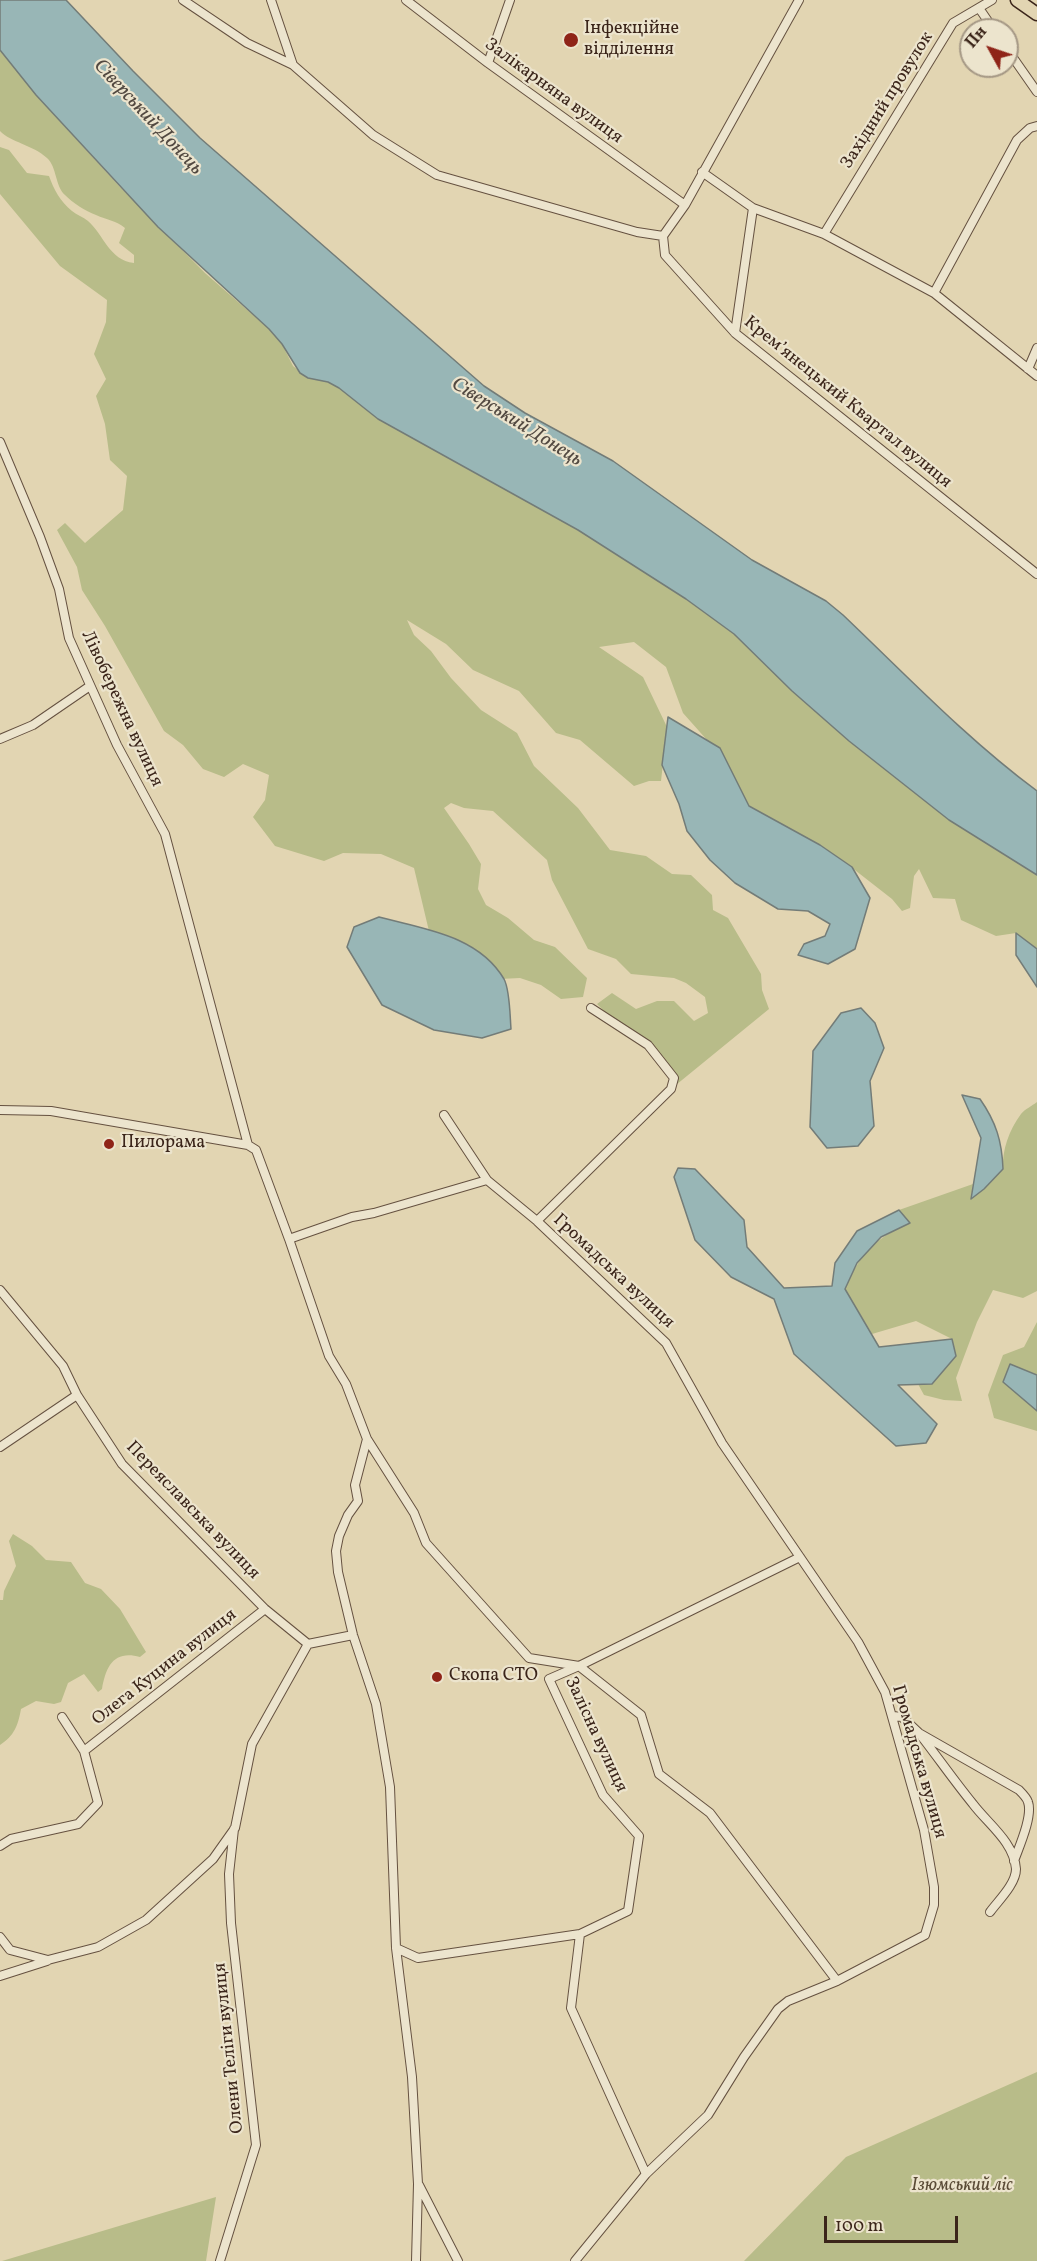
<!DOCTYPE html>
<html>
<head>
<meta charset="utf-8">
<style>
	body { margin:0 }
	#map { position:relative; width:1037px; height:2261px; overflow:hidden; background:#e2d5b2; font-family:Vollkorn,serif }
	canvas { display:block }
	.north { position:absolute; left:959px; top:18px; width:60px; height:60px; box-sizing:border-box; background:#ece4cd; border:2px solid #a59885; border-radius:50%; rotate:310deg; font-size:16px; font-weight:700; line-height:24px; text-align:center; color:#3b251a }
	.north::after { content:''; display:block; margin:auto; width:21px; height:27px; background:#8f2418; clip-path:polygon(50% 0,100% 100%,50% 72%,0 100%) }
	.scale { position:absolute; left:824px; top:2216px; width:134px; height:27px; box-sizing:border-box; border:3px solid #3b251a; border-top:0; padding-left:8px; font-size:18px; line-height:21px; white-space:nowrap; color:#3b251a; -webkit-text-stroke:4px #ece4cd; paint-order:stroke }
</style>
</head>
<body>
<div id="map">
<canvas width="1037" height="2261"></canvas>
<div class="north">Пн</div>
<div class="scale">100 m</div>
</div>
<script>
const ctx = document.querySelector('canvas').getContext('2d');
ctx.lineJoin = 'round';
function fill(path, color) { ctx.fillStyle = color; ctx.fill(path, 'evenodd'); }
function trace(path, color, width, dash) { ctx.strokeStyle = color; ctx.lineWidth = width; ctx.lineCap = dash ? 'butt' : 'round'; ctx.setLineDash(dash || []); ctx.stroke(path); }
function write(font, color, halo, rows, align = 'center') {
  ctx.font = font + ' Vollkorn,serif'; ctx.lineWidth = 4.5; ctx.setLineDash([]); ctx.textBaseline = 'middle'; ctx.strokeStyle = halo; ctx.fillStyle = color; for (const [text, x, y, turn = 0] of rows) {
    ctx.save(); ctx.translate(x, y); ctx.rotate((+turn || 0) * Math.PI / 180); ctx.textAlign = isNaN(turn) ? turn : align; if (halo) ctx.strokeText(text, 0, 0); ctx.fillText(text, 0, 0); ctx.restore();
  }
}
fill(new Path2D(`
	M0 50 36 95 120 187 205 273 269 329 282 344 293 366 308 378 328 382 339 388 378 419 578 530 686 599 734 634 792 691 849 741 949 820 1037 875V949L1016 933 996 936 961 920 955 899 933 898 919 869 914 876 910 908 902 911 892 899 851 867 820 845 749 806 720 748 707 740 683 713 666 667 634 642 599 647 643 677 667 727 661 781H649L634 786 580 740 556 733 519 691 473 670 446 644 407 620 414 635 431 651 451 678 481 710 517 733 534 766 578 808 610 850 646 856 672 874 691 875 712 895 713 910 728 918 761 974 762 990 769 1009 671 1089 674 1078 648 1045 622 1029 597 1004 612 993 636 1009 657 1001H674L694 1021 708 1013 705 997 686 983 674 978 631 974 616 959 588 949 552 880 547 860 493 811 464 808 451 803 444 808 469 844 481 864 478 889 486 905 508 918 534 940 555 947 587 978 583 997 561 999 541 985 520 978 479 980 433 948 414 868 381 854 343 853 324 861 275 846 253 817 265 800 269 775 243 764 224 777 203 769 183 745 164 731 105 626 82 590 77 567 57 530 65 523 85 543 123 510 127 476 110 460 105 424 96 396 106 379 94 354 106 322 107 300 60 266 0 194V147L9 150 27 173 49 176C54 190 60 201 72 211 77 215 83 217 88 221 104 235 109 260 134 263V255L119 243 125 228C115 220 107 220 96 215 85 211 73 203 65 195 55 186 57 167 47 158 33 145 10 142 0 131Z
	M1037 1102V1291L1023 1298 993 1290 977 1322 956 1378 962 1401 944 1400 924 1395 918 1384H932L956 1356 952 1339 916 1321 872 1334 845 1289C862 1251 872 1241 909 1223L899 1210 973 1184 971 1199 1003 1169C1002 1150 1009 1130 1021 1114 1025 1109 1032 1106 1037 1102Z
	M1037 1322V1375L1010 1364 1003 1382 1037 1411V1431L994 1418 988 1395 1003 1355 1024 1347Z
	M13 1534 32 1546 46 1560 71 1562 85 1583 101 1589 120 1609 146 1652 140 1657C114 1650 106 1666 102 1689L98 1692 84 1674 68 1683 61 1702 54 1704 36 1701 21 1709C18 1726 14 1736 0 1745V1600H3L4 1591 16 1566 9 1541Z
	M1037 2072V2261H744L846 2157Z
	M216 2197 206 2261H2Z`), '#b8bc89');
const water = new Path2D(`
	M0 0H66L133 71 200 138 484 386 525 413 613 461 752 560 826 601 843 615C906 675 967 739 1037 791V875L949 820 849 741 792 691 734 634 686 599 578 530 378 419 339 388 328 382 308 378 300 373 282 344 269 329 158 227 36 95 0 50Z
	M668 717 720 748 749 806 820 845 852 867 870 898 855 949 828 964 798 955 804 944 825 936 830 924 808 911 778 909 735 883 710 860 687 831 679 804 662 765Z
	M379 917C423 929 478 935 504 979 510 990 510 1017 511 1029L482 1038 434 1030 382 1005 347 947 354 927Z
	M1016 933 1037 949V987L1016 955Z
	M861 1008 875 1023 884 1048 870 1081 874 1126 858 1146 827 1148 810 1127 813 1051 841 1013Z
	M962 1095 980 1099C996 1122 1002 1141 1003 1169L984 1189 971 1199 981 1138Z
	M678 1168 695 1169 744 1220 747 1247 784 1288 832 1286 835 1263 857 1231 899 1210 910 1223 881 1237 857 1263 845 1289 879 1347 952 1339 956 1356 932 1384 898 1385 937 1424 926 1443 896 1446 794 1354 774 1299 731 1277 695 1240 674 1177Z
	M1010 1364 1037 1375V1411L1003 1382Z`);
fill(water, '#98b6b6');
trace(water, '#737c78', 1.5);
const minor = new Path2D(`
	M183 0 247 43 293 65
	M271 0 293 65 373 135 437 175 637 232 663 236
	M406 0 488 63 685 205
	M799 0 685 205 663 236 665 255 735 333 1037 574
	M979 8 994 30
	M1007 49 1037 92
	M488 63 510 0
	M702 172 753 208 824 234 934 293 1037 376
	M824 234 953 23 992 0
	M934 293 1017 140 1030 128 1037 126
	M735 333 753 208
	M1028 369 1037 348
	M0 442 40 537 59 589 69 638 117 745 165 834 248 1145 256 1150 289 1239 329 1356 346 1384 367 1439 414 1513 426 1543 529 1658 579 1666 641 1715 659 1774 710 1813 837 1981
	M0 739 33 725 90 686
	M0 1110 51 1111 248 1145
	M444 1115 487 1180 537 1221 666 1343 722 1443 858 1642 885 1692 924 1830 934 1887V1905L925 1935 837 1981 788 2001 778 2009 744 2057 708 2115 646 2174 575 2261
	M537 1221 671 1089 674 1078 648 1045 591 1008
	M289 1239 352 1217 374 1213 487 1180
	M0 1290 63 1366 77 1395 122 1464 265 1609 308 1644 353 1635
	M367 1439 355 1485 358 1501 348 1515 339 1536 336 1551 338 1572 353 1635 376 1704 390 1787 396 1948 412 2077 418 2184 416 2261
	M0 1447 77 1395
	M893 1716 902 1717 919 1733 1019 1790C1022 1793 1027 1798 1028 1802 1033 1816 1019 1847 1014 1861
	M922 1737C939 1759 955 1782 973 1804 988 1824 1014 1842 1016 1869 1016 1884 998 1901 990 1912
	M84 1751 265 1609
	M0 1846 11 1839 78 1824 98 1803 84 1751 62 1717
	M580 1934 571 2008 646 2174
	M0 1937 10 1950 48 1960 98 1947 146 1920 213 1859 235 1828 252 1744 308 1644
	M396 1948 418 1958 580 1934 628 1911 639 1836 603 1795 549 1679 579 1666 800 1557
	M0 1976 47 1961
	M419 2185 458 2261
	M220 2261 256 2145 231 1923 229 1874 234 1829`);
const trunk = new Path2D(`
	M1017 0 1037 14`);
trace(minor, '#655140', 10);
trace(trunk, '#3b251a', 15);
trace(minor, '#ece4cd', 8);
trace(trunk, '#e2d5b2', 12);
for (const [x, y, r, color] of [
	[571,40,8,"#8f2418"],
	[109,1144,6,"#8f2418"],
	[437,1677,6,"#8f2418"]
]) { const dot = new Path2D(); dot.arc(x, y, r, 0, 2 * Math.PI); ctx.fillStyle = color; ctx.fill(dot); trace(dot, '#ece4cd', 2); }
write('18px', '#3b251a', '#ece4cd', [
	["Інфекційне",584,30],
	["відділення",584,51],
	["Пилорама",121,1144],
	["Скопа СТО",449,1677]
], 'left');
write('18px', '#3b251a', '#ece4cd', [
	["Залікарняна вулиця",553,92,36],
	["Західний провулок",888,101,-58],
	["Крем’янецький Квартал вулиця",847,403,39],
	["Лівобережна вулиця",121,709,65],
	["Громадська вулиця",613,1272,43],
	["Переяславська вулиця",192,1511,46],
	["Олега Куцина вулиця",165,1668,-38],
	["Залісна вулиця",595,1735,65],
	["Громадська вулиця",918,1762,74],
	["Олени Теліги вулиця",230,2048,-96]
]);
write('italic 18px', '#5a4b36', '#ece4cd', [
	["Ізюмський ліс",962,2187]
]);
write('italic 20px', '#524941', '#ece4cd', [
	["Сіверський Донець",147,118,47],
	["Сіверський Донець",516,423,32]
]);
</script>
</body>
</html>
